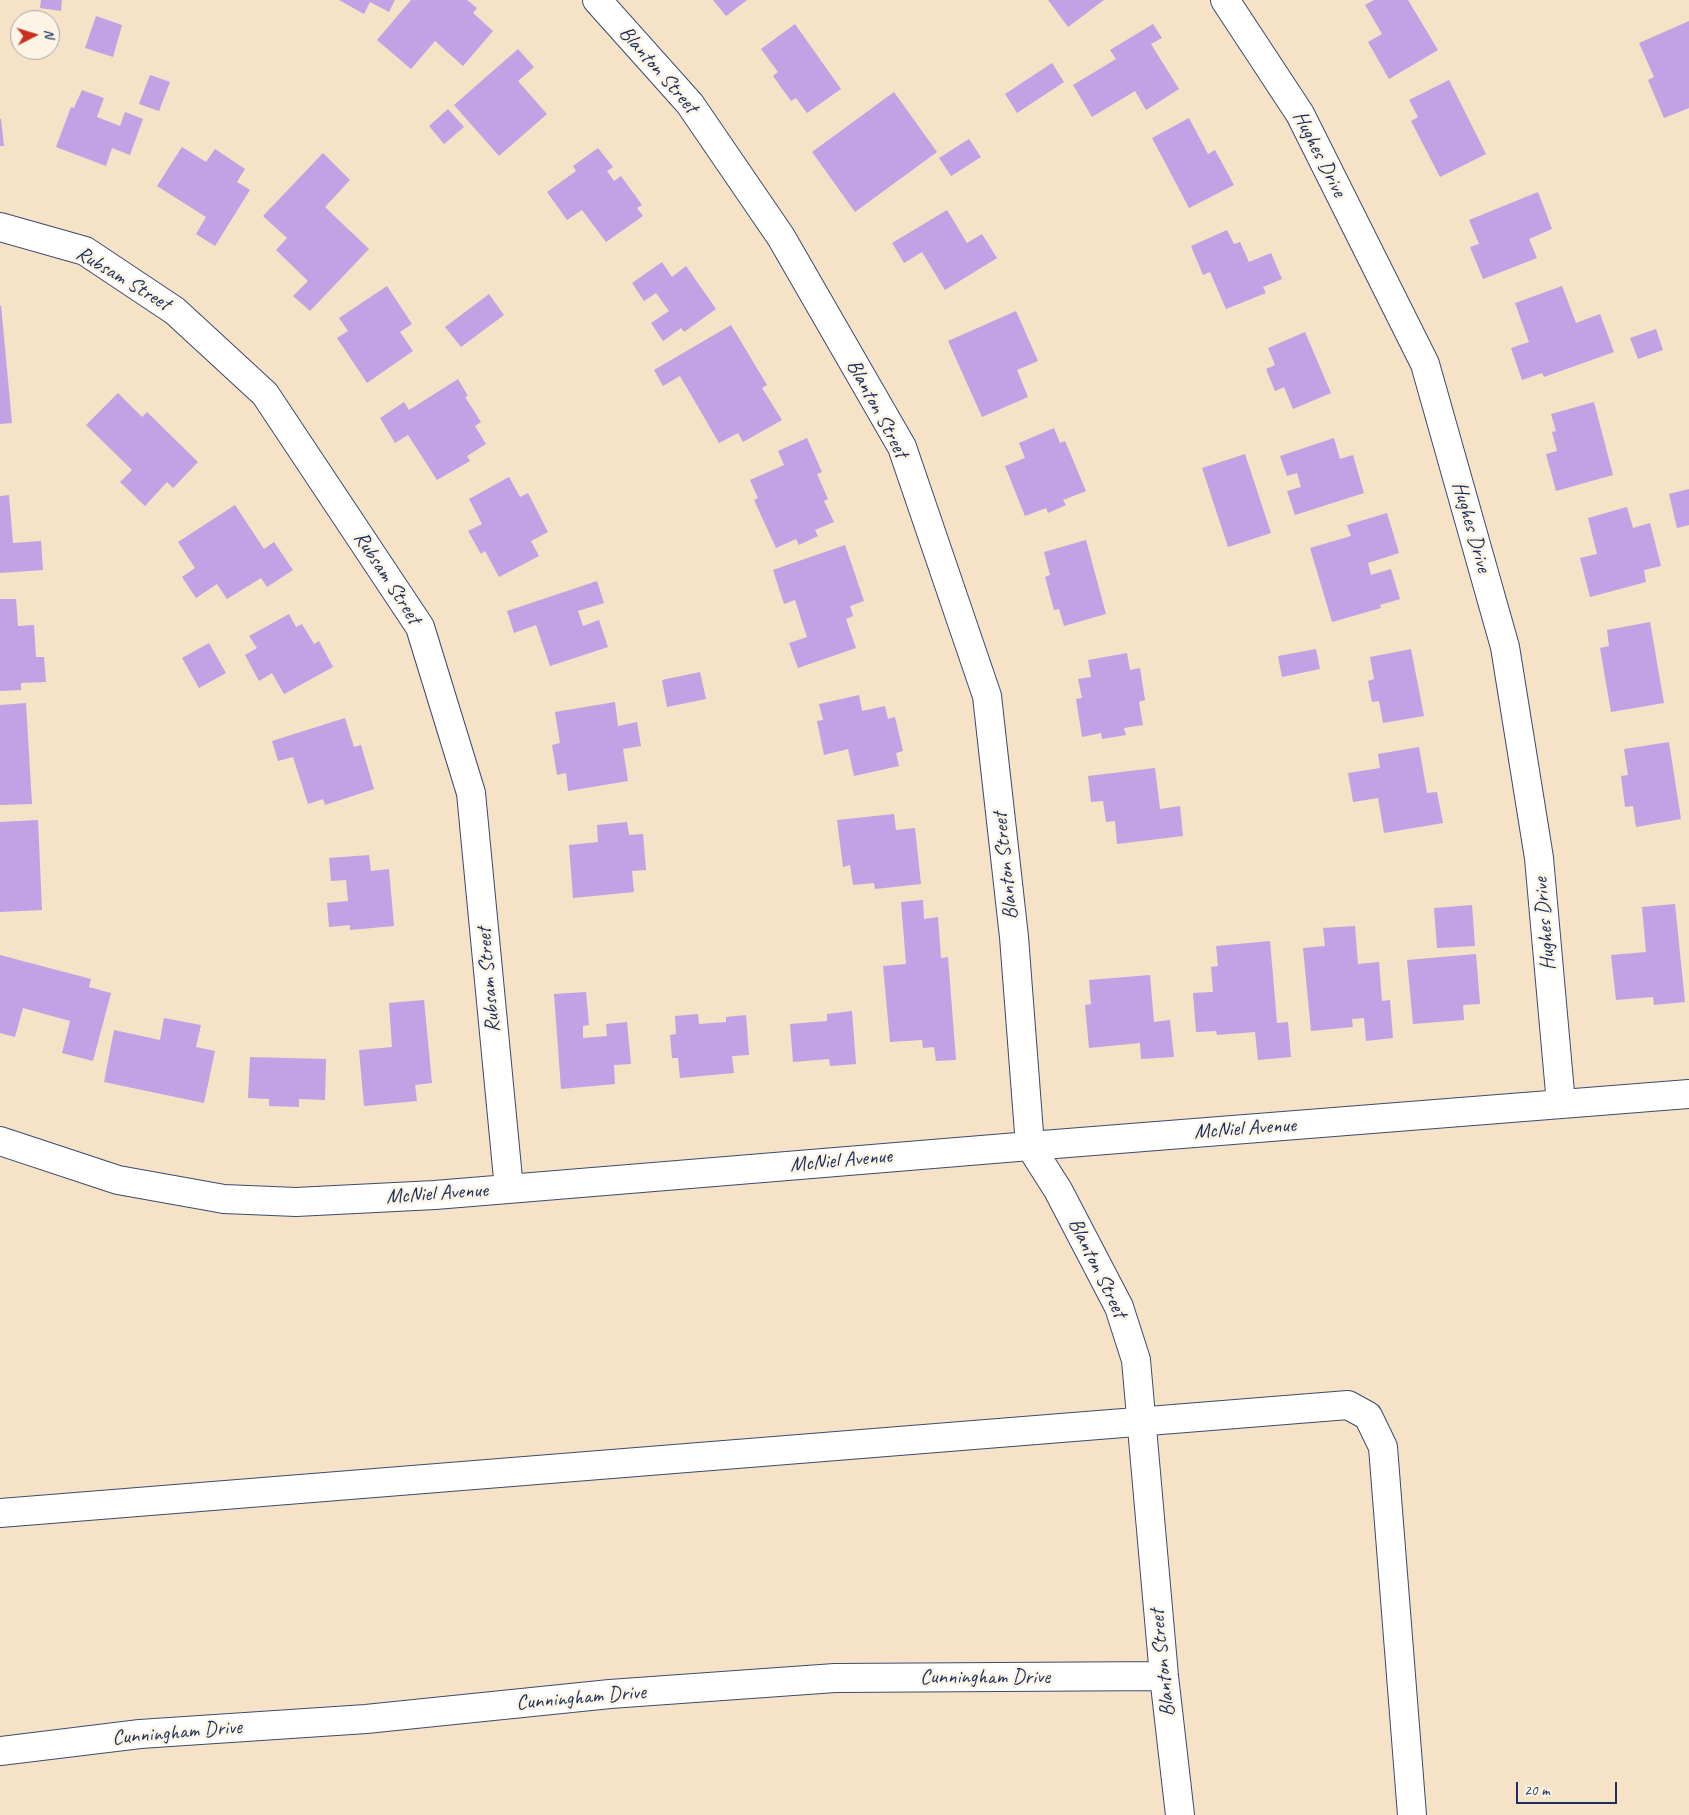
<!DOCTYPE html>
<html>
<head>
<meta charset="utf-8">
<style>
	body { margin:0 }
	#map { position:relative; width:1689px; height:1815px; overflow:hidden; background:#f5e2c7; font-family:Caveat,sans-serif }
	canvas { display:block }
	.north { position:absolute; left:10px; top:10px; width:50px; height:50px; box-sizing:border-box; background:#fcf5e5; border:1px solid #a2a6af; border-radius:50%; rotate:85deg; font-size:14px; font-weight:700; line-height:20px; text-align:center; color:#1b2f5e }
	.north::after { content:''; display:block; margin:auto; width:18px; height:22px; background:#c8321e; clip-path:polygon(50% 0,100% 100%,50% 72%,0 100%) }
	.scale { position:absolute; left:1516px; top:1782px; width:101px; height:22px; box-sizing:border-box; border:2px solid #1b2f5e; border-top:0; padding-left:6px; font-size:15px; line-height:18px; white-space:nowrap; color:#1b2f5e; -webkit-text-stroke:4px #fcf5e5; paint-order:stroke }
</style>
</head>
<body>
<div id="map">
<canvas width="1689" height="1815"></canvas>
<div class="north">N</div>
<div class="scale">20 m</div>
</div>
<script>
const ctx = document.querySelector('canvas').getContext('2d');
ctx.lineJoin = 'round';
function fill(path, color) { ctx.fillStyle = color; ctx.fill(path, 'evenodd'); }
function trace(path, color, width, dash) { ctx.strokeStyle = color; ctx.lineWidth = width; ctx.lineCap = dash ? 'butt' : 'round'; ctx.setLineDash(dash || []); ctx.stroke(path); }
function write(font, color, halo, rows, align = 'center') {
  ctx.font = font + ' Caveat,sans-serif'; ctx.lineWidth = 5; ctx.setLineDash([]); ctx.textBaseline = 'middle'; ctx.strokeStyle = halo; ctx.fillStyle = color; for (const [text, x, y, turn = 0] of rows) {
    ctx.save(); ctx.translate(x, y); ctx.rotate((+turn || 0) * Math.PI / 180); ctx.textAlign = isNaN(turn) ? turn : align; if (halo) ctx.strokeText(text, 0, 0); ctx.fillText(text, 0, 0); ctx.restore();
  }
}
fill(new Path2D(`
	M41 0H62L61 11 40 8Z
	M339 0H395L389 12 370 2 364 14Z
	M411 0H467L477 8 473 13 493 31 463 66 435 41 411 69 377 40Z
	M713 0H747L726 16Z
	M1048 0H1104L1068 27Z
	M1374 0H1408L1438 50 1389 79 1368 42 1382 34 1365 5Z
	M96 16 122 25 113 57 85 48Z
	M1689 21V108L1664 118 1648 80 1654 77 1639 43Z
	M795 24 841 89 807 113 796 98 791 101 773 76 778 72 761 49Z
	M1153 24 1162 38 1151 44 1179 89 1146 110 1135 91 1092 117 1073 85 1116 59 1110 50Z
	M518 49 534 67 518 81 547 114 499 156 454 105Z
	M1052 63 1064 82 1017 113 1005 94Z
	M150 75 170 82 159 111 139 104Z
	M1449 80 1486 154 1440 177 1411 121 1418 117 1409 100Z
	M82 90 104 98 97 117 120 126 125 112 143 119 130 155 112 148 106 166 56 147 71 107 74 108Z
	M894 92 937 152 855 212 812 152Z
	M448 109 464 127 444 144 429 126Z
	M1189 118 1208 154 1215 150 1234 185 1189 208 1152 138Z
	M0 119H1L4 146H0Z
	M969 139 981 157 951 176 939 158Z
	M182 147 206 162 215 149 245 169 237 182 250 190 215 246 196 234 206 217 157 186Z
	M598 148 613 167 607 171 614 181 621 176 642 205 637 208 643 216 606 242 582 210 567 220 547 192 576 171 573 166Z
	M323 153 350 180 325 207 369 249 310 311 293 296 308 281 276 250 287 238 263 216Z
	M1538 192 1552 229 1529 239 1537 258 1483 279 1470 247 1479 244 1469 220Z
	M947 210 967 243 982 234 997 258 945 290 922 252 904 263 892 243Z
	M1227 230 1234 244 1240 242 1249 262 1271 253 1282 279 1263 287 1266 293 1226 309 1210 272 1203 275 1191 246Z
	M662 262 672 277 686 266 716 309 684 332 681 328 663 341 651 323 669 311 656 293 644 301 632 283Z
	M387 286 412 324 400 332 413 351 367 383 337 338 348 331 339 318Z
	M1562 286 1576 323 1600 314 1614 352 1544 377 1542 373 1522 380 1511 348 1529 342 1515 303Z
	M489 294 504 315 461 347 445 327Z
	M1 305 12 423 0 424V306Z
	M1016 311 1038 361 1017 370 1028 397 982 417 948 341Z
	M731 325 767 385 762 388 782 420 743 442 738 433 719 443 680 376 663 386 654 370Z
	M1656 329 1663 350 1638 359 1630 338Z
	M1305 332 1331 393 1293 409 1284 387 1275 391 1266 369 1275 365 1268 348Z
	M458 379 468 396 465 397 481 422 475 426 486 444 467 456 470 461 437 480 408 435 395 443 380 418 404 402 409 410Z
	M118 393 142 417 147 412 198 462 173 488 167 482 145 506 120 482 132 470 86 425Z
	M1594 402 1613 475 1556 491 1546 454 1557 451 1552 432 1556 431 1551 414Z
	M1054 428 1060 443 1065 441 1086 491 1063 500 1066 505 1048 513 1046 508 1025 516 1005 466 1025 458 1019 443Z
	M807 438 822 472 817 474 828 499 824 501 834 522 815 530 818 536 799 545 796 539 776 548 754 500 758 498 750 480 784 465 778 451Z
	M1334 438 1340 459 1353 455 1364 493 1295 515 1287 491 1301 487 1297 473 1287 476 1280 456Z
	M1245 454 1271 533 1228 547 1202 468Z
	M509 477 520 497 528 493 548 532 531 541 539 556 499 577 485 551 481 554 468 531 482 524 469 499Z
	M1689 489V525L1677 528 1669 494Z
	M9 495 13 543 41 541 43 570 0 573V496Z
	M235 505 264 549 274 542 293 570 267 587 261 578 227 599 217 584 196 598 182 577 195 568 178 542Z
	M1627 507 1633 528 1650 523 1661 566 1644 570 1646 582 1590 597 1580 558 1597 554 1588 518Z
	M1387 513 1399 553 1368 563 1371 575 1391 569 1400 599 1380 605 1381 608 1332 622 1310 548 1351 536 1347 525Z
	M1086 540 1106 614 1064 626 1059 609 1054 610 1045 577 1050 575 1044 552Z
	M845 545 864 601 850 606 853 616 846 619 856 648 798 668 789 643 807 637 795 600 784 604 773 570Z
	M597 581 604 603 578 611 583 626 599 620 608 647 550 666 536 625 514 633 507 611Z
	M0 599H16L18 626 34 625 36 657H44L46 682 21 683V690L0 691Z
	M289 614 296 627 302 624 314 644 319 641 333 667 284 694 272 673 259 681 245 655 257 648 249 636Z
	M1650 622 1664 703 1611 712 1600 648 1609 646 1607 630Z
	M209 643 226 673 199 688 182 658Z
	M1316 649 1320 669 1282 677 1278 656Z
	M1411 649 1424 716 1383 723 1379 701 1372 702 1368 681 1374 679 1370 657Z
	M1127 653 1130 670 1140 668 1145 700 1139 702 1143 725 1124 728 1126 735 1102 739 1101 733 1082 737 1076 699 1082 698 1078 679 1091 677 1088 660Z
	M700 672 706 699 667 707 662 680Z
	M859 695 862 711 885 706 888 719 895 717 903 751 896 753 899 766 854 776 848 749 824 755 817 721 823 720 819 704Z
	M615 702 618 726 637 722 641 746 623 749 628 781 568 791 566 773 557 775 552 745 560 743 555 712Z
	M26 703 32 804 0 805V705Z
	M345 718 354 747 361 745 374 789 325 805 323 799 308 804 293 757 278 761 272 741Z
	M1669 742 1681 819 1636 827 1633 806 1625 807 1621 776 1628 775 1624 749Z
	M1419 747 1427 793 1437 792 1443 823 1384 833 1378 798 1353 802 1348 773 1380 768 1378 754Z
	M1155 768 1160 809 1180 806 1183 836 1117 844 1115 821 1106 822 1103 801 1091 802 1088 776Z
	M894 814 896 830 915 828 921 884 875 889 874 883 853 885 850 865 843 867 837 820Z
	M38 820 42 910 0 912V822Z
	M627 822 629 835 643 834 646 870 632 871 634 892 573 898 569 845 598 842 597 825Z
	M369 855 371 871 389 869 394 926 350 930V925L329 927 327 903 348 901 346 880 331 881 329 858Z
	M923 900 924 919 938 917 941 958 948 957 956 1060 936 1061 934 1047 923 1048 922 1040 890 1042 883 966 906 964 901 902Z
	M1675 904 1685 1002 1654 1005 1653 997 1616 1000 1611 955 1646 952 1642 907Z
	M1472 905 1475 946 1437 948 1434 908Z
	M1355 926 1358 964 1379 962 1382 1001 1390 1000 1393 1038 1366 1041 1364 1018 1352 1019 1353 1027 1311 1031 1303 948 1325 946 1323 928Z
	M1270 941 1277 1023 1288 1022 1291 1057 1258 1060 1255 1032 1217 1035 1216 1031 1196 1032 1193 993 1213 992 1211 967 1218 966 1216 946Z
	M1476 954 1480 1004 1463 1005 1464 1020 1413 1024 1407 960Z
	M0 955 91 979 89 987 111 993 93 1061 62 1053 70 1021 23 1008 15 1037 0 1033Z
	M1150 975 1154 1022 1170 1020 1174 1057 1141 1059 1140 1043 1089 1048 1085 1005 1091 1004 1089 980Z
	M586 992 589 1025 583 1026V1038L607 1036 606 1024 627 1022 631 1064 614 1065 615 1084 561 1089 554 994Z
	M424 1000 432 1083 415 1085 417 1101 364 1106 359 1050 392 1047 389 1003Z
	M852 1011 856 1064 830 1066 829 1059 793 1062 790 1024 827 1021V1014Z
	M698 1014 699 1024 726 1022V1017L746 1015 749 1055 732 1056 734 1073 680 1078 678 1058H672L670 1035 676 1034 675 1016Z
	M164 1018 201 1025 196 1047 215 1051 204 1103 104 1082 114 1030 160 1040Z
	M250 1057 326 1059 325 1100 299 1099V1107L269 1106V1099L248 1098Z`), '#c3a1e4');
const minor = new Path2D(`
	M597 0 690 104 781 237 902 447 987 696 1014 937 1030 1146 1058 1190 1119 1307 1136 1360 1164 1676 1180 1815
	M1225 0 1300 114 1425 364 1505 647 1539 858 1561 1104
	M0 227 85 251 175 311 265 394 420 627 471 793 509 1189
	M0 1141 118 1180 224 1199 296 1202 435 1195 1030 1146 1689 1094
	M0 1513 1348 1405 1368 1416 1383 1447 1412 1815
	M0 1751 140 1734 366 1719 610 1694 835 1678 1164 1676`);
trace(minor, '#3c4a6e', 30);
trace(minor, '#fff', 28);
write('21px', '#1b2f5e', '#fcf5e5', [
	["Blanton Street",658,70,49],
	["Hughes Drive",1319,154,63],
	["Rubsam Street",123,279,31],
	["Blanton Street",877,409,62],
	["Hughes Drive",1471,527,74],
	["Rubsam Street",387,578,57],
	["Blanton Street",1006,866,-96],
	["Hughes Drive",1545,924,-95],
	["Rubsam Street",489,980,-95],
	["McNiel Avenue",1245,1129,-4],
	["McNiel Avenue",841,1161,-5],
	["McNiel Avenue",437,1194,-4],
	["Blanton Street",1097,1268,64],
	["Blanton Street",1163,1663,-96],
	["Cunningham Drive",985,1677],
	["Cunningham Drive",581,1698,-5],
	["Cunningham Drive",177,1733,-5]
]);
</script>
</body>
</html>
